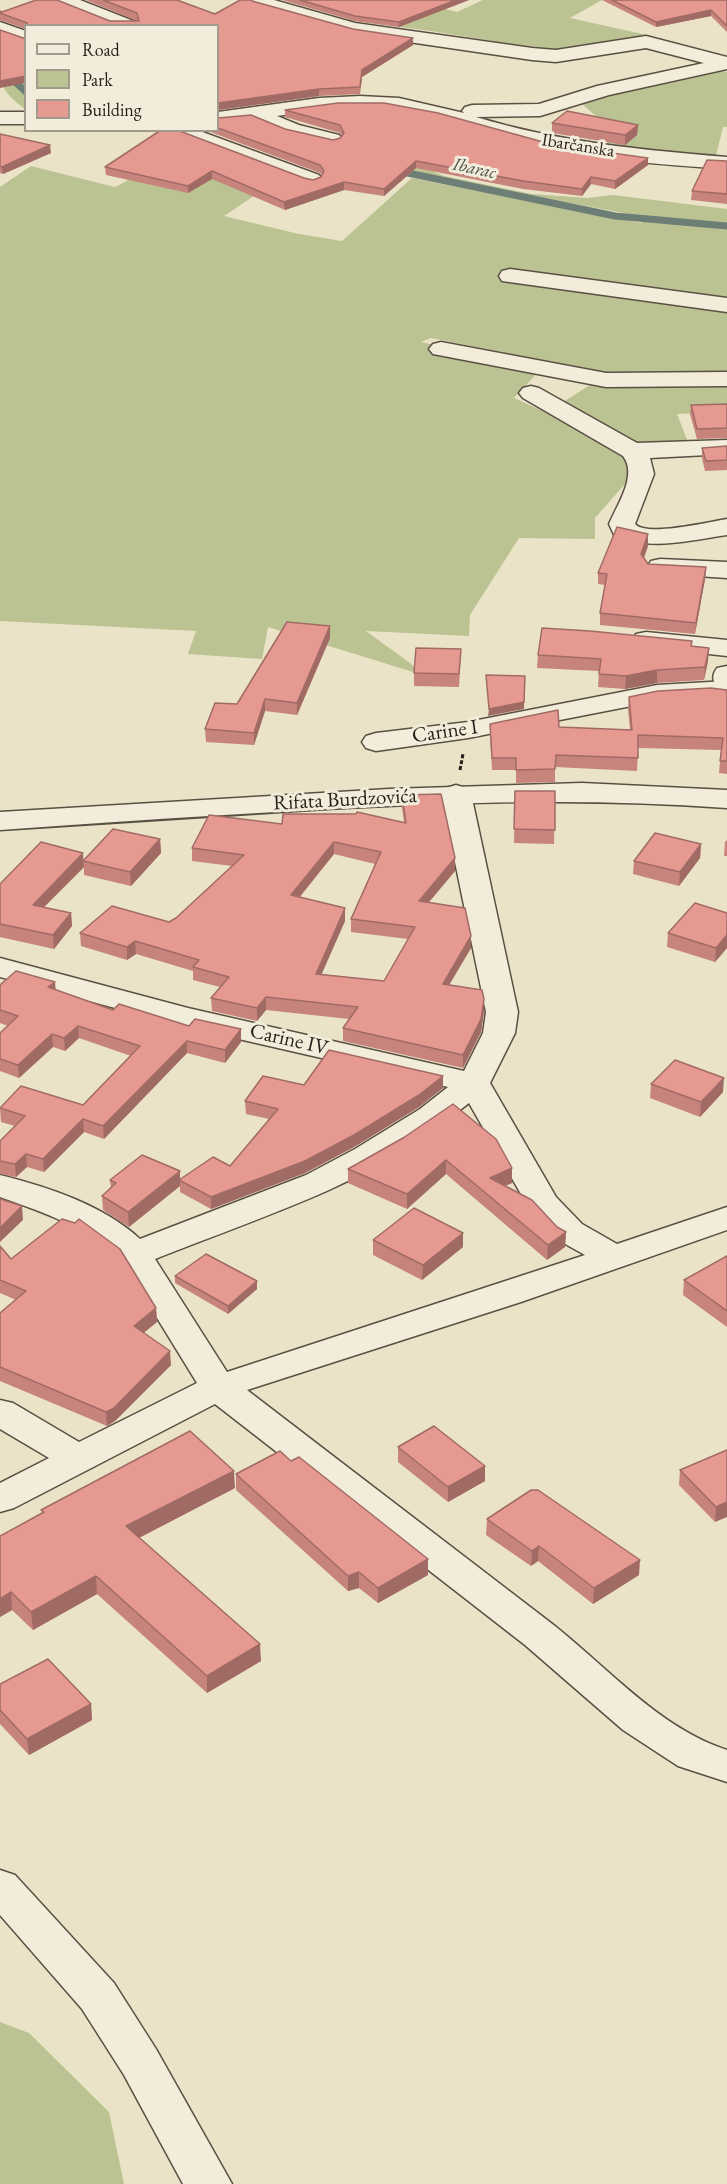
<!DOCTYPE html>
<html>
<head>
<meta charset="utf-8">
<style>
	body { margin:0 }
	#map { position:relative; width:727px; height:2184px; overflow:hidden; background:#ebe3c7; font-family:"EB Garamond",serif }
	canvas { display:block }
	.legend { position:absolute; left:24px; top:24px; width:195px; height:108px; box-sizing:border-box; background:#f2eddb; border:2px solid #a29a8d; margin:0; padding:8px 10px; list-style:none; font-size:18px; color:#2b1e19 }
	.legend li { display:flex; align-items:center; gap:12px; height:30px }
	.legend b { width:30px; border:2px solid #a29a8d }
</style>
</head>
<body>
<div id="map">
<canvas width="727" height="2184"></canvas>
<ul class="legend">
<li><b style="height:8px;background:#f2eddb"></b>Road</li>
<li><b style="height:16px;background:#bbc393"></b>Park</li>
<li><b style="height:16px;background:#e69990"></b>Building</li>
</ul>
</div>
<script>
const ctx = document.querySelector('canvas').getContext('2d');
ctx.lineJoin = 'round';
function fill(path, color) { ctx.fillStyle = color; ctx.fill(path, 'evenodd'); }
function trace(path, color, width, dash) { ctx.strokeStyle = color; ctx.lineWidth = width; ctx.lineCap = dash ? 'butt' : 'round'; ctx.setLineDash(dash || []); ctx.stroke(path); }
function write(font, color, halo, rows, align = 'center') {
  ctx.font = font + ' "EB Garamond",serif'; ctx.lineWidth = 6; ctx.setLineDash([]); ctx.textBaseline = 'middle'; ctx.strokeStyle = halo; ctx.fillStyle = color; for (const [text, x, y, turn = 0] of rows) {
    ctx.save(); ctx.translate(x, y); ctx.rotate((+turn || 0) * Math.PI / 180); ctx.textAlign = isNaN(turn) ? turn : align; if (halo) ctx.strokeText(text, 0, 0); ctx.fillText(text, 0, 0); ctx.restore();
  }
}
fill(new Path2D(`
	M395 0H411L457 12 483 0H602L570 18 647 35 560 52 431 31 346 20Z
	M0 50 25 67V109C0 90 0 85 0 50Z
	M715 69 727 72V127H723L716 156 607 145 611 129 582 104 616 88Z
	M377 147 444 176 532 194 587 198 613 195 727 209V301L507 272 499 276 629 297 727 307V372L610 373 431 338 421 342 541 369 514 398 632 451 633 475 595 518V539L519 538 470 615 469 636 366 631 429 677 268 627 262 659 188 654 196 631 0 621V187L31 166 115 187 180 153 275 182 224 216 299 234 342 241 412 178 641 223 645 217 351 162Z
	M727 381V411L677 414 690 447 647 450 557 406 593 383Z
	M0 2022 29 2033 109 2112 124 2184H0Z`), '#bbc393');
trace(new Path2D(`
	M0 68 26 92
	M398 171 615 216 727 226`), '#6c7e75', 7);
const minor = new Path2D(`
	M54 0H80L136 22 138 26H111L56 4Z
	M252 0H274L355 23 532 48 556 50 646 36 727 57V69L609 95 540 116 476 117C559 142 641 150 727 157V169C669 165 611 161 554 150 502 139 452 118 400 110 359 104 317 110 277 116L299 125 339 135 342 139 339 143 332 145 286 134 251 120 218 124V112L319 98 360 96 399 98 464 113 462 111 465 107 472 105 539 104 597 86 704 63 646 48 556 62 532 60 354 34 253 6Z
	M0 22 26 31V44L0 35Z
	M0 112H26V124H0Z
	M167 130H197L319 175 322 179 319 183 312 185 305 183 170 134Z
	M510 269 727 298V312L502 281 499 276 502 271Z
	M441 342 606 373 727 372V386L606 387 433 354 429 349 433 344Z
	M531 386 539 388 637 443 727 440V454L650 458 654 474 635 524C646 537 709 522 727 519V535C690 540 650 552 614 535L609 524C617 505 638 475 623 456L523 398 519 393 523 388Z
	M660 559 727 562V578L651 573 647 567 651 561Z
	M646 632 727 640V656L636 646 632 640 636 634Z
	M727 681V697L657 701 468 738 376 751 366 748 362 742 366 736 376 733 468 722 657 685Z
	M456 785 466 788 471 794 518 1012 515 1033 490 1083 556 1197 582 1224 617 1244 727 1207V1230L521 1302 247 1390C348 1468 450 1545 551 1623 605 1665 660 1729 727 1750V1782L678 1766 623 1730 525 1645 215 1404 14 1508 0 1512V1483L49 1458 0 1429V1400L13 1403 79 1442 197 1383 122 1261C87 1227 45 1213 0 1197V1175C48 1187 103 1205 140 1239L306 1175 355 1149 420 1109 448 1087 182 1026 0 977V958L188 1008 464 1071 483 1033 486 1012 441 794 446 788ZM469 1103 530 1210 558 1240 585 1255 227 1372 155 1259C213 1236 273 1215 329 1190 379 1167 427 1137 469 1103Z
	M0 1870 15 1875 114 1983 156 2049 232 2184H183L124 2075 82 2009 0 1915Z`);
const tertiary = new Path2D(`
	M727 666V689L717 687C712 680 712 675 717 668Z
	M582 783 727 790V808C593 798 461 802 327 809 218 815 109 822 0 830V812L389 789Z`);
trace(minor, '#5b4f44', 3);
trace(tertiary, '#5b4f44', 3);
trace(new Path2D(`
	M460 770 463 754`), '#2b1e19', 3, [4, 2]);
fill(minor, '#f2eddb');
fill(tertiary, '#f2eddb');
fill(new Path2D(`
	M86 0H177L215 14 252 1 413 45 362 77 360 94 319 96 218 110V112V26H26V29L0 20V11L110 21H137Z
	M282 0H469L399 27 355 21Z
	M602 0H727V32L711 16 656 27Z
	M285 110 648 158V165L615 189 591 184 582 196 523 189 416 168 384 196 344 190 285 210 212 179 188 193 106 175 105 167 161 130 304 178 313 180 321 177 322 175 320 173 205 130H218V118L285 129 333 140 340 138 341 136 340 133 285 117Z
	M552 123 638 125 637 135 625 145 552 133Z
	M0 134 51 153 3 174 0 173Z
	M727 161V204L691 200 692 191Z
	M727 404V438L697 439 690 414 691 405Z
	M727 446V470L705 471 702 458V448Z
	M648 546 644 557 648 564 706 567 705 579 695 634 600 625V613L605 585 598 584V573Z
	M330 626V638L297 715 265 711 254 745 206 742 205 729 237 704Z
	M692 641V646L708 661 704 680 657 683 625 689 598 687 599 671 537 668 538 655Z
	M461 649 459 687 414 686V673Z
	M727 690V774L719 773 721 750 638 748 637 771 555 767V782L516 783V770H492L490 736V724L630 730 628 709 629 697Z
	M515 791H555L554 844 514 843Z
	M402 795 455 871 428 903 471 936V948L449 985 484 999V1012L481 1032 463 1068 343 1041V1028L349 1019 266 1010 257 1021 212 1011 211 998 220 987 193 980V971L136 954 127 960 81 946 80 933 169 922 176 918 232 866 192 861V848L282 824 404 822 402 808ZM334 854 375 864 351 919V932L408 939 384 981 321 974 345 921 300 897Z
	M160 839 161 853 131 886 84 875V867L44 907 71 913 72 926 54 949 0 937V884Z
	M727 840V856H724L725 842Z
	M701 844 700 858 679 886 633 874 634 861Z
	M727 913V948L715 962 667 947 668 933Z
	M55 982V990L113 1010 189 1026 241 1029V1042L225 1063 187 1053 104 1139 84 1132 44 1172 27 1167 16 1177 0 1174V1141L15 1126 1 1122 0 1108 83 1105 131 1056 79 1038 65 1051 53 1047 19 1078 0 1071V1033L8 1026 0 1023V985Z
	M651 1084 723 1092 700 1117 650 1098Z
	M304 1085 443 1088 419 1107 354 1147 305 1173 211 1209 180 1192V1186L129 1227 103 1210 102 1196 111 1188 110 1180H180L230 1166 269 1119 246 1114 245 1101Z
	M496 1139 512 1168V1183L505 1186 557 1227 566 1232 565 1247 547 1260 446 1174 407 1209 348 1183V1169Z
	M463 1233V1247L422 1280 373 1255V1240Z
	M0 1246 11 1259 156 1308 157 1322 143 1333 171 1365 115 1421 107 1426 0 1381V1313L16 1300 0 1293Z
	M727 1256V1327L683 1295 684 1280Z
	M175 1276 257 1289 228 1314 175 1283Z
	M398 1447 485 1466V1481L448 1502 398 1462Z
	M727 1450 715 1522 679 1485 680 1470Z
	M291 1461 428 1559V1575L378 1603 359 1588 348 1591 236 1490V1474Z
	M235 1488 139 1538 261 1661 207 1693 97 1594 33 1630 12 1610 0 1617V1536L42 1513 41 1510Z
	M487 1519 639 1575 593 1604 538 1561 531 1566 486 1535Z
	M0 1684 91 1704 92 1720 29 1755 0 1724Z`), '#c6847c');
fill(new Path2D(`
	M456 0H469L399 27V22Z
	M711 10V16L656 27V22Z
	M413 38V45L362 77 360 94 362 70Z
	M26 76V83L0 88V81Z
	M319 89V96L218 110V112V103Z
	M638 125 637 135 625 145V135Z
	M50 145 51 153 3 174 2 167Z
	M648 158V165L615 189V181Z
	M416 161V168L384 196V189Z
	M212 171V179L188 193V186Z
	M591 177V184L582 196V189Z
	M344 182V190L285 210 284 202Z
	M648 534V546L641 566V554Z
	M706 567 705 579 695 634 696 623Z
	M330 626V638L297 715V703Z
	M709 648 708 661 704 680 705 667Z
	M657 670V683L625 689 626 676Z
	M525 676 524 709 488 716 489 709Z
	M265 699V711L254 745V733Z
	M160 839 161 853 131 886 130 872Z
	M334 842V854L291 907V895Z
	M701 844 700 858 679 886 680 872Z
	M83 853 84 867 33 918V905Z
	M455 858V871L419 914V901Z
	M345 908V921L316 987V974Z
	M71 913 72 926 54 949 53 935Z
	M727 935V948L715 962 716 948Z
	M471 936V948L442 997 443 984Z
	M135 941 136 954 127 960V947Z
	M55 982 56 994 48 987Z
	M266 997V1010L257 1021V1008Z
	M484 999V1012L481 1032 463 1068V1055Z
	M78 1026 79 1038 65 1051 64 1038Z
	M241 1029V1042L225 1063V1050Z
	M52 1034 53 1047 19 1078 18 1065Z
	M187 1041V1053L104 1139 103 1126Z
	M443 1076V1088L419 1107 354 1147 305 1173 211 1209V1197Z
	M724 1078 723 1092 700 1117 701 1102Z
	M83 1119 84 1132 44 1172 43 1159Z
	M26 1154 27 1167 16 1177 15 1164Z
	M446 1160V1174L407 1209V1194Z
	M512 1168V1183L490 1192V1178Z
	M180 1171V1186L129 1227 128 1212Z
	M22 1206 23 1220 0 1242V1228Z
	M566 1232 565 1247 547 1260 548 1245Z
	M463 1233V1247L422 1280 423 1265Z
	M257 1281V1289L228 1314V1306Z
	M156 1308 157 1322 135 1340 134 1326Z
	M170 1351 171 1365 115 1421 107 1426 106 1412Z
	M485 1466V1481L448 1502V1487Z
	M234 1471 235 1488 127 1544 126 1526Z
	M727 1502V1517L715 1522 716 1507Z
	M539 1546 538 1561 531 1566 532 1551Z
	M428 1559V1575L378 1603V1588Z
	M640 1560 639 1575 593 1604 594 1588Z
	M359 1572V1588L348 1591V1576Z
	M96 1576 97 1594 33 1630 31 1612Z
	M11 1592 12 1610 0 1617V1599Z
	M260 1644 261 1661 207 1693V1676Z
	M91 1704 92 1720 29 1755 27 1739Z`), '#a16b65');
const building = new Path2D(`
	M36 0H57L110 21H139L137 13 103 0H177L215 14 240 0H252V1L353 29 413 38 362 70 360 87 319 89 218 103V26H28L27 23 0 13V11L2 12Z
	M300 0H456L399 22 355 16Z
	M612 0H727V26L711 10 656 22Z
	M0 30 26 39V76L0 81Z
	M338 103H384L438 113 554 145 648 158 615 181 591 177 582 189 523 181 416 161 384 189 344 182 284 202 212 171 188 186 105 167 161 130H177L304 178 313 180 321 177 324 171 320 165 218 128V118L251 115 285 129 333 140 340 138 344 133 340 125 285 110Z
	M567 111 638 125 625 135 552 123Z
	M0 134 50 145 2 167 0 166Z
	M707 160 727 161V194L692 191Z
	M727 404V428L697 429 691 405Z
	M727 446V460L706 461 702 448Z
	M617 527 648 534 641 554 648 564 706 567 696 623 600 613 607 574 598 573Z
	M287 622 330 626 297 703 265 699 254 733 205 729 215 703 237 704Z
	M542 628 590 631 692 641 691 646 709 648 705 667 657 670 626 676 599 674 601 659 538 655Z
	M416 648 461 649 459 674 414 673Z
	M486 675 525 676 524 702 489 709Z
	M711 688 727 690V761H720L723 738 638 735V758L556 755 555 769 516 770V758H492L490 724 558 710 559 727 632 730 629 697 658 691Z
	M515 791H555V830L514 829Z
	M441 794 455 858 419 901 465 908 471 936 443 984 482 990 484 999 481 1019 463 1055 343 1028 358 1007 266 997 257 1008 211 998 229 977 193 967 199 960 135 941 127 947 80 933 112 906 169 922 176 918 244 855 192 848 209 815 282 824 283 814H356L357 812 406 823 402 795ZM334 842 381 852 351 919 415 927 384 981 316 974 345 908 291 895Z
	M113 829 160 839 130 872 83 861Z
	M655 833 701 844 680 872 634 861Z
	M41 842 83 853 33 905 71 913 53 935 0 924V884Z
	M695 903 727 913V935L716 948 668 933Z
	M16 971 55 982 48 987 113 1010 119 1004 189 1026 195 1019 241 1029 225 1050 187 1041 103 1126 83 1119 43 1159 26 1154 15 1164 0 1161V1141L25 1116 0 1108 21 1086 83 1105 140 1046 78 1026 64 1038 52 1034 18 1065 0 1059V1033L18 1016 0 1010V985Z
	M329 1050 443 1076 419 1095 354 1135 305 1161 211 1197 179 1180 213 1157 230 1166 278 1109 245 1101 263 1076 304 1085Z
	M675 1060 724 1078 701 1102 651 1084Z
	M453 1104 496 1139 512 1168 490 1178 532 1200 557 1227 566 1232 548 1245 446 1160 407 1194 348 1169 403 1138Z
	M142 1155 180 1171 128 1212 102 1196 116 1183 110 1180Z
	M0 1199 22 1206 0 1228Z
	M414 1208 463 1233 423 1265 373 1240Z
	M62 1219 75 1223 79 1219 120 1249 156 1308 134 1326 170 1351 114 1408 106 1412 0 1367V1313L26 1291 0 1280V1246L11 1259Z
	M206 1254 257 1281 228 1306 175 1276Z
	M727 1256V1311L684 1280Z
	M434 1426 485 1466 448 1487 398 1447Z
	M190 1431 234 1471 126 1526 260 1644 207 1676 96 1576 31 1612 11 1592 0 1599V1536L44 1512 41 1510Z
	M727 1450V1502L716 1507 680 1470Z
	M280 1451 291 1461 299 1457 428 1559 378 1588 359 1572 348 1576 236 1474Z
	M531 1490H538L640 1560 594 1588 539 1546 532 1551 487 1519Z
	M48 1659 91 1704 27 1739 0 1710V1684Z`);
fill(building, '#e69990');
trace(building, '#a16b65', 1.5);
write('18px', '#2b1e19', '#f2eddb', [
	["Ibarčanska",578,146,9]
]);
write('italic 18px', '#4c4e47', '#f2eddb', [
	["Ibarac",474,169,12]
]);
write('21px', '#2b1e19', '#f2eddb', [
	["Carine I",445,732,-8],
	["Rifata Burdzovića",345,800,-3],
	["Carine IV",289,1040,13]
]);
</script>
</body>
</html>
